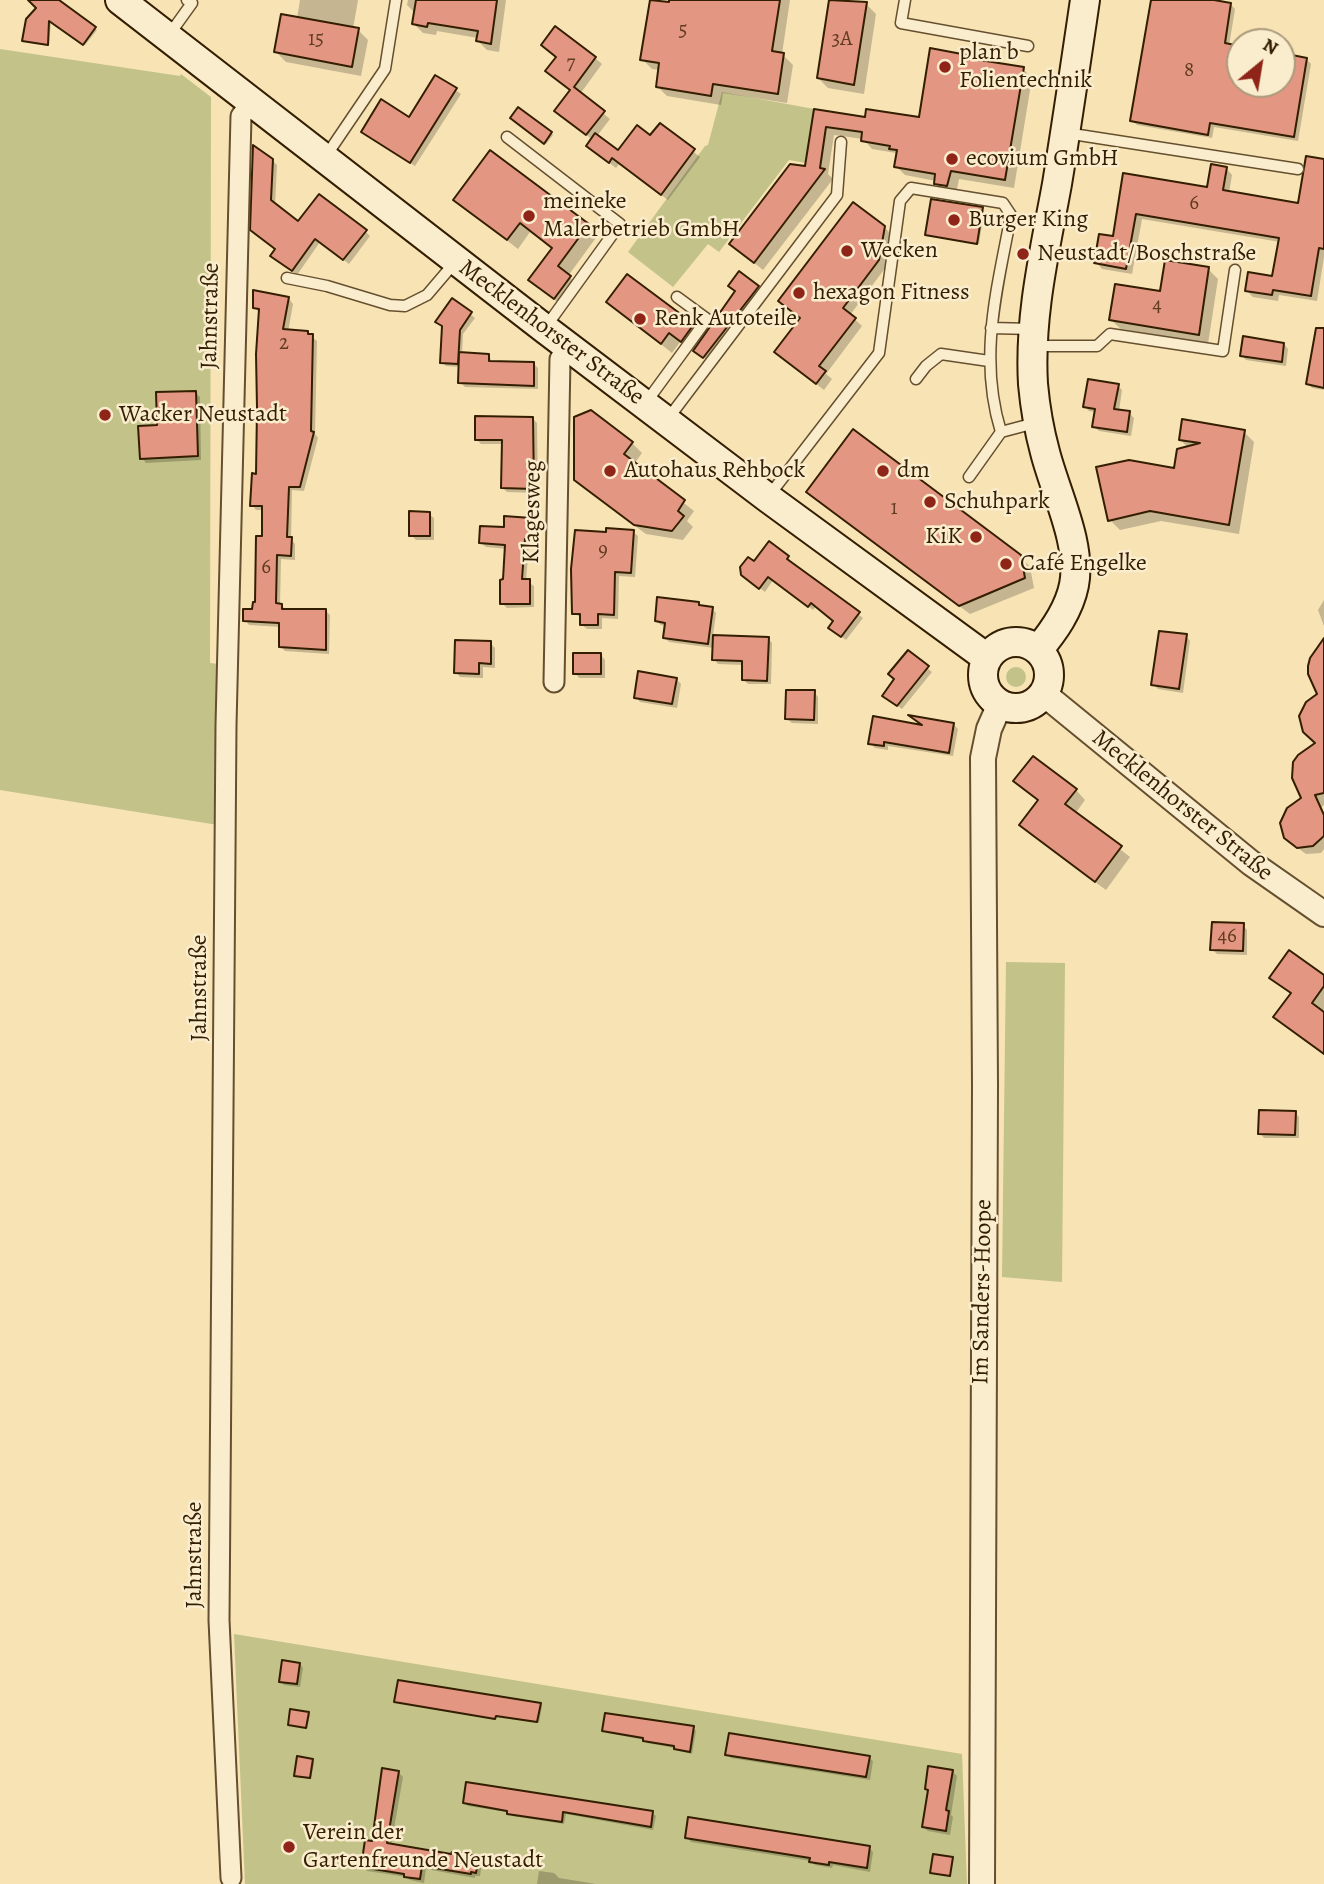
<!DOCTYPE html>
<html>
<head>
<meta charset="utf-8">
<style>
	body { margin:0 }
	#map { position:relative; width:1324px; height:1884px; overflow:hidden; background:#f7e3b4; font-family:Alegreya,serif }
	canvas { display:block }
	.north { position:absolute; left:1226px; top:28px; width:70px; height:70px; box-sizing:border-box; background:#faedce; border:2px solid #ab9a7c; border-radius:50%; rotate:30deg; font-size:19px; font-weight:700; line-height:28px; text-align:center; color:#341e01 }
	.north::after { content:''; display:block; margin:auto; width:24px; height:32px; background:#8f2418; clip-path:polygon(50% 0,100% 100%,50% 72%,0 100%) }
</style>
</head>
<body>
<div id="map">
<canvas width="1324" height="1884"></canvas>
<div class="north">N</div>
</div>
<script>
const ctx = document.querySelector('canvas').getContext('2d');
ctx.lineJoin = 'round';
function fill(path, color) { ctx.fillStyle = color; ctx.fill(path, 'evenodd'); }
function trace(path, color, width, dash) { ctx.strokeStyle = color; ctx.lineWidth = width; ctx.lineCap = dash ? 'butt' : 'round'; ctx.setLineDash(dash || []); ctx.stroke(path); }
function write(font, color, halo, rows, align = 'center') {
  ctx.font = font + ' Alegreya,serif'; ctx.lineWidth = 5; ctx.setLineDash([]); ctx.textBaseline = 'middle'; ctx.strokeStyle = halo; ctx.fillStyle = color; for (const [text, x, y, turn = 0] of rows) {
    ctx.save(); ctx.translate(x, y); ctx.rotate((+turn || 0) * Math.PI / 180); ctx.textAlign = isNaN(turn) ? turn : align; if (halo) ctx.strokeText(text, 0, 0); ctx.fillText(text, 0, 0); ctx.restore();
  }
}
fill(new Path2D(`
	M0 49 180 76 181 74 211 97 210 663 219 664 218 825 0 790Z
	M722 92 814 109 806 163 789 160 719 252 708 244 673 287 628 252 705 146 708 145Z
	M1006 677a10 10 0 1 1 20 0a10 10 0 1 1-20 0Z
	M1006 962 1065 963 1062 1282 1002 1277Z
	M234 1634 962 1754 967 1884H245Z`), '#c2c289');
fill(new Path2D(`
	M45 0H57L97 30 85 45 51 21 49 46 24 40Z
	M300 0H358L353 29 358 30 368 40 361 76 286 62 276 52 297 18Z
	M408 0H506L499 52 487 50 478 41V38L437 31 436 35 423 33 414 24 415 13 407 5Z
	M671 0H790L782 54 793 65 787 103 723 93 721 105 667 96 657 86 660 70 652 69 642 59Z
	M831 0 866 4 876 14 864 94 828 88 818 78Z
	M1153 0H1204L1231 5 1235 9 1229 46 1240 48V84H1282V55L1306 59 1311 64 1298 141 1214 127 1212 138 1137 125 1132 121Z
	M543 45 595 58 602 64 580 94 610 119 597 136 619 153 651 137 660 125 700 157 668 200 619 164 616 168 595 152 593 140 563 117 572 91 558 58Z
	M967 56 971 60 1023 69 1032 78 1014 188 959 179 956 194 944 192 936 184V181L905 175 896 166 898 156 896 153 872 149 863 139 834 135 828 174 833 179 763 270 731 244 807 168 815 111 866 119H920Z
	M436 77 461 94 415 166 367 136 410 119Z
	M519 109 553 135 546 144 512 118Z
	M272 160 277 165 275 205 299 224 365 231 370 236 349 264 320 242 297 275 277 260V249L257 234Z
	M1324 161V257L1317 301 1279 295 1278 301 1253 297 1247 291 1274 278 1280 242 1142 219 1132 274 1102 269 1096 262 1114 238 1125 175 1208 189 1226 168 1232 175 1229 193 1300 205Z
	M455 200 588 225 598 235 568 276 580 287 565 308 530 280 553 249 530 232 518 249Z
	M982 209 984 211 979 244 927 234Z
	M884 227 892 235 886 267 850 315 862 326 826 374 832 379 824 390 784 359Z
	M1208 269 1218 279 1208 344 1121 329 1111 320Z
	M758 287 761 291 707 360 693 349 692 350 680 342 672 353 608 302 693 325 705 337Z
	M289 299 293 304 288 332 307 333 317 341 315 434 318 438 304 491 292 490 291 539 295 544V560L281 559 280 605 287 610H325L330 615 329 654 285 651 281 647V627L249 625 245 620 254 611 256 604 263 538 264 510H256L252 505 258 475 259 312 254 307Z
	M453 300 475 318 463 334 462 354 488 355 493 363H533L538 368V389L465 387 460 382V367L446 366 442 362Z
	M1324 335V390L1312 388 1308 384Z
	M1284 344 1288 349 1286 366 1246 360 1241 355Z
	M1118 386 1122 390 1119 411 1129 413 1134 418 1131 436 1099 431 1094 427 1096 412 1089 411 1085 407Z
	M195 393 200 397 201 460 146 463 142 458 159 427Z
	M532 418 537 423 538 493 507 492 503 488 504 444H481L476 439Z
	M1244 432 1254 442 1239 534 1161 521 1120 530 1110 520 1175 470 1189 448 1180 440Z
	M632 443 642 453 634 464 694 511 687 521 693 527 683 540 646 534 586 490 576 479Z
	M809 492 1020 556 1030 567 1034 588 970 614 819 501Z
	M429 514 434 518V540H416L411 535Z
	M530 520 535 524 534 543H529L526 581 534 586V607L507 608 502 603 507 549 486 547 481 543Z
	M633 532 638 536 635 577 619 576 618 619 602 618V629H587L582 625V618L573 613 607 534Z
	M788 558 792 562 791 564 863 618 846 640 835 632V622L816 606 813 610 773 580 765 592 748 579 754 563Z
	M1324 600V626L1318 610Z
	M698 604 702 607 712 609 716 613 713 636 768 638 772 643 771 684H748L743 679 744 665 718 664 714 659V648L669 642 665 638 666 626 661 625 656 621Z
	M1186 636 1190 641 1183 693 1158 689 1153 684Z
	M490 643 495 648V668L483 667V678L460 677 456 672Z
	M1324 647V805L1318 810 1324 815V849L1321 853 1306 854 1294 845 1318 744Z
	M601 655 605 660V678H579L575 673Z
	M927 668 932 672 902 709 889 700 896 679Z
	M676 679 681 684 677 708 640 702 636 697Z
	M814 692 818 697V724L792 723 787 719Z
	M953 724 958 729 953 756 888 746V750L875 748 870 743 927 728Z
	M1016 781 1076 790 1085 800 1075 814 1130 857 1106 890 1031 835 1021 825 1039 801Z
	M1243 925 1247 930V955L1217 954 1212 949Z
	M1324 977V1009L1322 1012 1324 1014V1055L1276 1017 1292 995 1271 978Z
	M1295 1113 1299 1117V1138H1264L1260 1133Z
	M300 1664 303 1668 300 1687 284 1685 281 1681Z
	M396 1702 540 1704 542 1706 539 1723 497 1716 496 1720Z
	M308 1713 310 1715 307 1729 289 1724Z
	M693 1728 696 1731 692 1754 679 1751 675 1748 647 1743 645 1740 607 1733 604 1730Z
	M727 1754 869 1758 873 1761 870 1780 731 1758Z
	M312 1761 314 1763 311 1779 298 1777 296 1775Z
	M952 1771 957 1776 951 1815 953 1817 950 1835 928 1831 923 1827 929 1791 927 1789Z
	M399 1773 403 1777 391 1846 478 1858 482 1862 480 1876H475V1878L426 1869 424 1883 410 1880 407 1877 367 1871 363 1866Z
	M465 1803 652 1813 656 1816 653 1830 566 1814 564 1824 512 1816 507 1812 468 1806Z
	M687 1837 869 1848 873 1852 870 1872 833 1865 832 1868 815 1865 811 1861 691 1842Z
	M539 1871 554 1873 559 1878 596 1884H537Z`), '#0003');
const building = new Path2D(`
	M28 0H59L96 27 83 45 49 21 48 45 22 41 26 19 36 8Z
	M416 0H497L491 44 476 41 478 31 428 23 427 27 412 24Z
	M650 0 669 2V0H780L772 51 784 53 778 94 713 84 711 96 656 87 659 63 640 60Z
	M829 0 867 2 854 85 817 78Z
	M1151 0H1214L1231 3 1225 43 1240 46V84H1282V53L1307 58 1294 137 1210 123 1208 135 1130 121Z
	M281 14 359 28 352 67 274 52Z
	M555 26 596 57 574 87 605 111 586 135 554 111 570 90 545 71 556 57 541 45Z
	M930 48 967 55V58L1024 67 1005 180 951 171 947 186 934 184 935 174 894 167 897 150 889 149 890 146 861 141 862 132 826 127 820 168 825 169 754 263 729 244 790 164 805 166 814 109 865 117 866 109 919 117Z
	M435 75 457 88 410 163 361 132 381 99 409 117Z
	M518 107 552 132 544 144 510 118Z
	M660 123 695 149 661 195 612 158 609 163 586 146 595 133 618 150 637 125 650 135Z
	M253 145 273 159 271 200 298 221 319 194 367 230 343 260 315 239 292 271 270 256 275 249 250 230Z
	M490 150 589 224 558 266 571 276 554 299 528 280 552 248 520 223 507 240 453 200Z
	M1306 156 1324 159V249L1319 248 1311 296 1273 290 1272 295 1245 291 1248 272 1272 276 1279 238 1136 214 1126 269 1094 263 1099 234 1113 236 1123 173 1207 187 1211 164 1227 167 1223 190 1298 203Z
	M931 199 983 207 977 244 925 235Z
	M853 202 885 226 879 260 843 308 856 318 819 366 826 371 816 384 774 352 800 318 778 301Z
	M1165 260 1209 267 1199 335 1109 320 1115 284 1160 291Z
	M739 271 759 286 703 358 693 351 735 291 728 286Z
	M627 274 694 324 681 342 669 333 661 344 606 302Z
	M253 290 289 297 283 329 308 331V334H313L311 431 314 432 300 487H289L287 537H292L291 556 277 555 276 603 282 604V609H326V650L279 647V623L243 621V609H252L253 602H255L256 536H262V506H250L252 473 256 474 257 408 256 354 259 309 253 308Z
	M452 298 472 312 460 330 458 364 440 363 442 326 435 322Z
	M1316 328H1324V388L1306 384Z
	M1243 336 1284 343 1282 362 1240 356Z
	M459 352 489 354V361L534 362V386L458 383Z
	M1088 379 1119 384 1114 409 1130 411 1127 432 1092 427 1095 409 1083 407Z
	M196 391 198 456 140 459 138 426 157 425 156 392Z
	M591 410 633 442 624 454 685 500 678 511 684 516 672 531 634 525 574 480V417Z
	M475 416 533 417 534 489 501 488 502 440H475Z
	M1182 419 1245 430 1229 525 1150 511 1108 521 1096 467 1129 460 1174 468 1177 449 1200 443 1179 440Z
	M853 429 1021 555 1025 578 959 606 806 492Z
	M409 511 430 512V536H409Z
	M504 516 531 518 530 540 525 539 522 579H530V604H500V580L503 579 505 545 479 543 480 526 504 527Z
	M606 528 634 530 631 573 615 572 614 615 598 614V625H580V614H572L571 569 575 530 606 532Z
	M769 541 789 556 787 559 860 612 841 637 828 628 833 621 811 603 808 607 768 577 759 589 741 575 740 567 748 557 754 561Z
	M657 597 699 602V605L713 607 708 644 663 638 665 623 655 621Z
	M1159 631 1187 634 1179 689 1151 685Z
	M713 635 769 637 767 681 742 680V661L712 660Z
	M1324 638V793L1315 795 1324 815V836L1313 846 1297 848 1284 838 1280 823 1287 808 1301 798 1292 778 1293 762 1298 755 1315 743 1303 732 1299 716 1306 702 1317 694 1308 674V666L1310 658Z
	M455 640 491 641V664L479 663V674L454 673Z
	M908 650 929 666 897 706 882 696 894 679 888 674Z
	M573 653H601V674H573Z
	M638 671 677 678 672 704 634 698Z
	M786 690H815L814 720 785 719Z
	M908 715 954 723 949 753 884 742V746L868 744 873 716 922 725Z
	M1033 756 1077 789 1065 804 1122 846 1095 882 1019 825 1038 800 1013 781Z
	M1212 922 1244 923 1243 951 1210 950Z
	M1289 950 1324 975V986L1312 1003 1324 1012V1054L1273 1017 1291 993 1269 978Z
	M1259 1110 1296 1111 1295 1135 1258 1134Z
	M282 1660 300 1663 297 1684 279 1682Z
	M398 1680 541 1703 537 1722 496 1716 495 1719 394 1702Z
	M290 1709 309 1712 306 1728 288 1725Z
	M605 1713 694 1726 690 1752 674 1749V1746L643 1741V1738L602 1731Z
	M729 1733 870 1756 866 1777 725 1755Z
	M297 1756 313 1759 310 1778 294 1776Z
	M928 1766 953 1770 946 1810 949 1811 946 1831 922 1827 928 1790 925 1789Z
	M382 1768 399 1771 387 1843 451 1854 452 1852 479 1856 476 1873 471 1872V1874L422 1866 420 1879 404 1877V1874L361 1867 365 1840 372 1841Z
	M466 1782 653 1811 651 1827 563 1812 562 1822 507 1814V1811L463 1803Z
	M688 1817 870 1846 867 1868 829 1862V1865L809 1862 810 1858 685 1838Z
	M933 1854 953 1857 950 1876 930 1873Z`);
fill(building, '#e39681');
trace(building, '#341e01', 2);
const service = new Path2D(`
	M905 0 901 23 1028 46
	M169 35 192 3 187 0
	M1066 133 1298 169
	M507 137 620 224 545 328
	M326 156 385 69 396 0
	M287 278 327 286 390 305 405 306 427 295 456 261
	M991 328 1033 329
	M1036 346H1097L1110 334 1223 351 1235 270
	M916 379 926 366 941 354 989 361
	M645 404 707 319 677 297
	M667 420 837 195 841 142
	M969 477 1001 432 1035 423
	M768 497 879 353 900 201 911 188 1003 203 1011 215C997 290 978 357 1001 432`);
const minor = new Path2D(`
	M554 682 560 359 568 346
	M231 1878 219 1620 226 725 241 116 252 102`);
const tertiary = new Path2D(`
	M1044 694 1251 863 1324 914
	M982 1884 985 1086 983 758 989 729 1000 704`);
const secondary = new Path2D(`
	M120 0 545 329 768 498 987 658
	M983 675a33 33 0 1 1 66 0a33 33 0 1 1-66 0Z
	M1038 650C1054 631 1069 610 1074 585 1082 544 1055 492 1045 452 1039 430 1035 406 1033 384 1029 316 1045 250 1057 184 1067 123 1076 61 1085 0`);
trace(service, '#654f2e', 13);
trace(minor, '#654f2e', 23);
trace(tertiary, '#654f2e', 28);
trace(secondary, '#341e01', 32);
trace(service, '#faedce', 10);
trace(minor, '#faedce', 19);
trace(tertiary, '#faedce', 24);
trace(secondary, '#faedce', 28);
for (const [x, y, r, color] of [
	[945,67,7,"#8f2418"],
	[952,159,7,"#8f2418"],
	[529,216,7,"#8f2418"],
	[954,220,7,"#8f2418"],
	[847,251,7,"#8f2418"],
	[1023,254,7,"#8f2418"],
	[799,293,7,"#8f2418"],
	[640,319,7,"#8f2418"],
	[105,415,7,"#8f2418"],
	[610,471,7,"#8f2418"],
	[883,471,7,"#8f2418"],
	[930,502,7,"#8f2418"],
	[976,537,7,"#8f2418"],
	[1006,564,7,"#8f2418"],
	[289,1847,7,"#8f2418"]
]) { const dot = new Path2D(); dot.arc(x, y, r, 0, 2 * Math.PI); ctx.fillStyle = color; ctx.fill(dot); trace(dot, '#faedce', 2.5); }
write('21px', '#603c21', null, [
	["5",683,31],
	["15",316,40],
	["3A",842,40],
	["7",571,64],
	["8",1189,71],
	["6",1194,204],
	["4",1157,306],
	["2",284,344],
	["1",894,509],
	["9",603,551],
	["6",266,568],
	["46",1227,937]
]);
write('24px', '#341e01', '#faedce', [
	["plan b",959,53],
	["Folientechnik",959,81],
	["ecovium GmbH",966,159],
	["meineke",543,202],
	["Malerbetrieb GmbH",543,230],
	["Burger King",968,220],
	["Wecken",861,251],
	["Neustadt/Boschstraße",1037,254],
	["hexagon Fitness",813,293],
	["Renk Autoteile",654,319],
	["Wacker Neustadt",119,415],
	["Autohaus Rehbock",624,471],
	["dm",897,471],
	["Schuhpark",944,502],
	["KiK",962,537,"right"],
	["Café Engelke",1020,564],
	["Verein der",303,1833],
	["Gartenfreunde Neustadt",303,1861]
], 'left');
write('24px', '#341e01', '#faedce', [
	["Jahnstraße",211,316,-89],
	["Mecklenhorster Straße",551,333,37],
	["Klagesweg",533,512,-89],
	["Mecklenhorster Straße",1182,806,39],
	["Jahnstraße",200,988,-90],
	["Im Sanders-Hoope",983,1292,-89],
	["Jahnstraße",195,1555,-90]
]);
</script>
</body>
</html>
